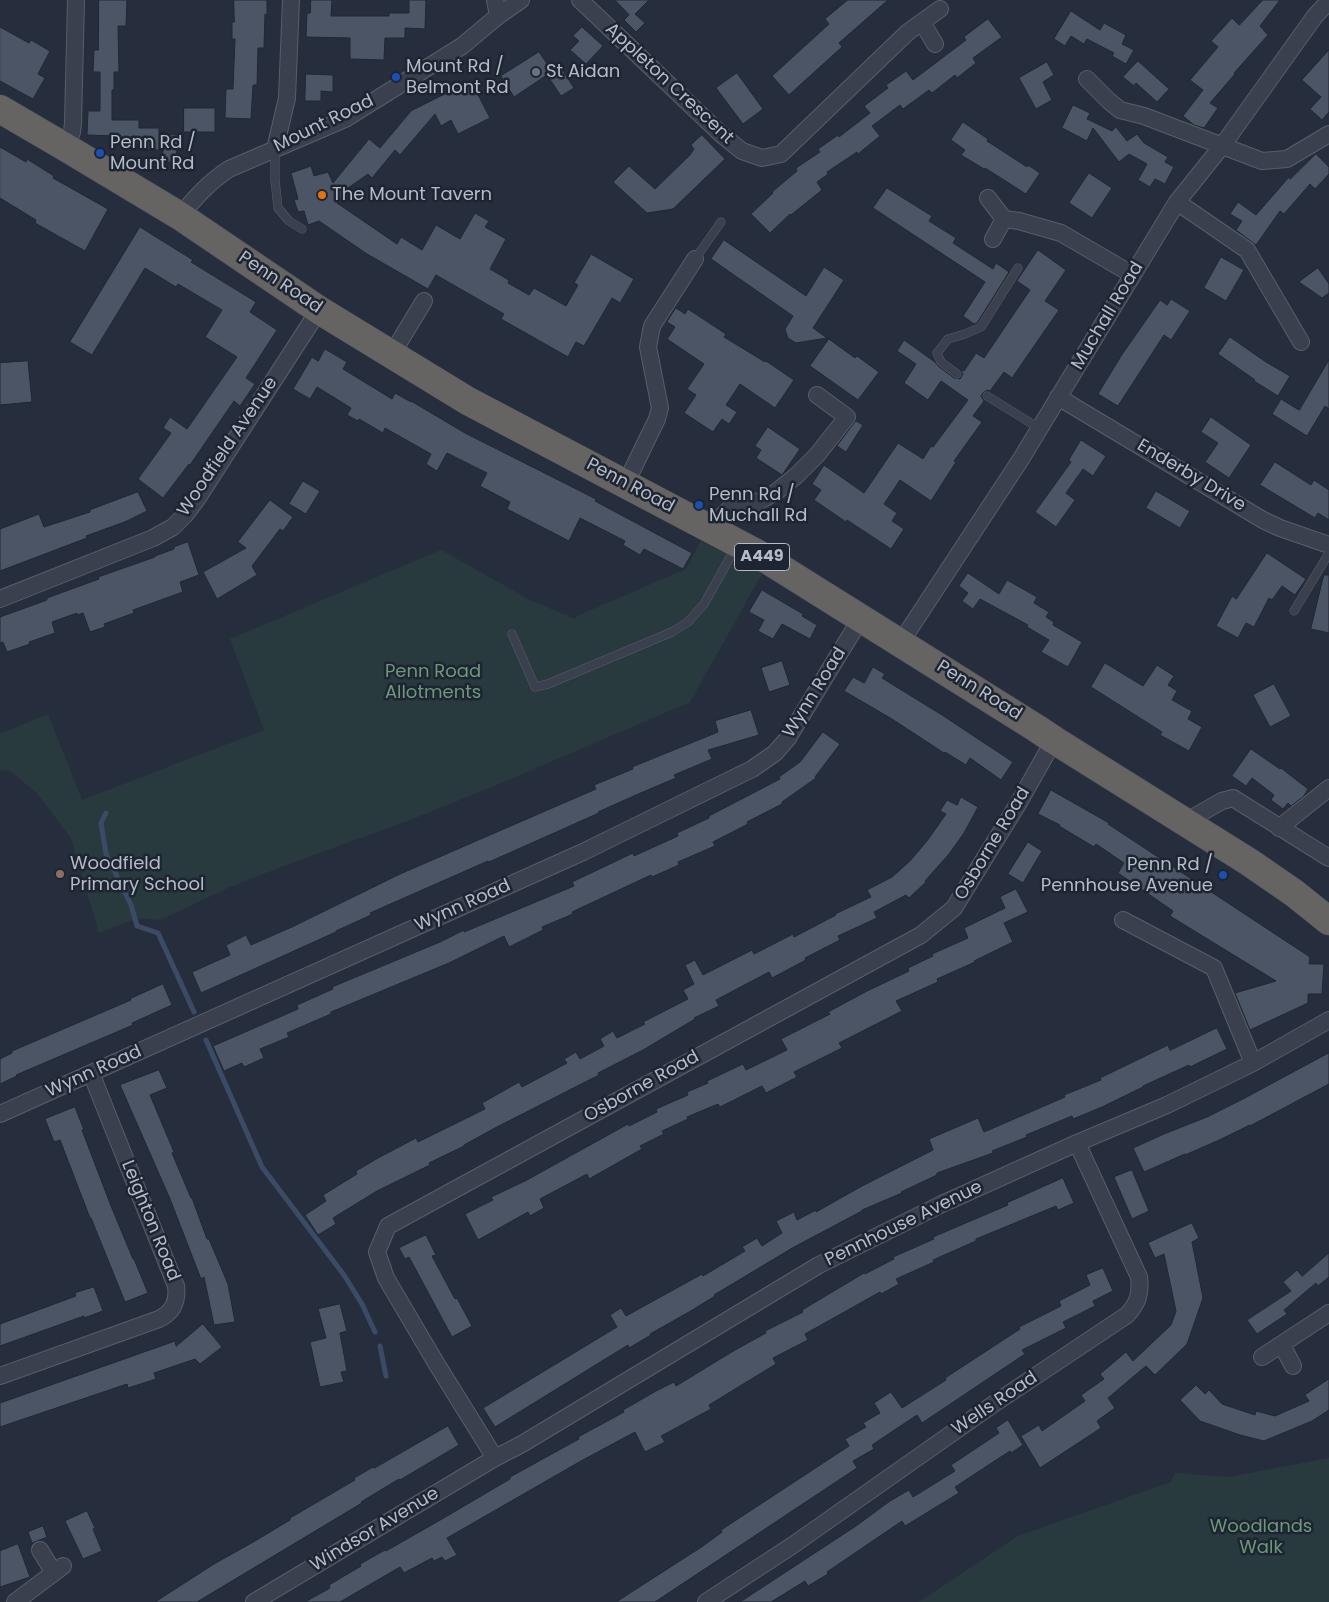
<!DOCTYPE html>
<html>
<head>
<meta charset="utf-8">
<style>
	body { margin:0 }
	canvas { display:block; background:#262e3d }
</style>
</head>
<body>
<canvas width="1329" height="1602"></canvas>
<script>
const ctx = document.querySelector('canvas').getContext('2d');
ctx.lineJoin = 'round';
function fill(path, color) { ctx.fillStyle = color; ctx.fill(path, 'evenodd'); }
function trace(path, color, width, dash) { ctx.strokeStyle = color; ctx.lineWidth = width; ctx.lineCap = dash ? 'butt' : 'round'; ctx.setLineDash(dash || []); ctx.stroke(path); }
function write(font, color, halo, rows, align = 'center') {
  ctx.font = font + ' Poppins,sans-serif'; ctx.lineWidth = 5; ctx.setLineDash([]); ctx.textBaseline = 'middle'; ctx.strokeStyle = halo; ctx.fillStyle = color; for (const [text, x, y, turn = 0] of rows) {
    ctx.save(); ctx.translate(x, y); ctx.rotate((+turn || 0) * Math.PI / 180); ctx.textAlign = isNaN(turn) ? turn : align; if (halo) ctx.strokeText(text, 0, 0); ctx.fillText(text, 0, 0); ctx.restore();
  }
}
fill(new Path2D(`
	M701 541 763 572 690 702 499 784 405 822 294 862 230 887 160 920 138 918 99 933 71 838 37 793 10 771 0 770V734L48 714 82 800 264 730 230 639 441 550 532 601 575 619 577 616 686 569Z
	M1329 1458V1602H919L1018 1536 1171 1482 1175 1473 1229 1477Z`), '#283a3e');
trace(new Path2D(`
	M106 813 101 823 106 854 131 905 137 926 158 933 194 1012
	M206 1040 262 1167 344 1275 362 1304 375 1332
	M380 1346 386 1376`), '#3c4b65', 5);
const building = new Path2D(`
	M99 0H127L126 26H118L119 72H114V90H112V120H139V128H159V134L178 135 176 162H162L163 150H143V144L115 145V136L87 135 88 111H100V72H93L94 50H98Z
	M234 0H267V15L265 14 264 48H258L257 85H253L251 119 225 118 226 89H233L235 39H232V22H234Z
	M311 0H332L331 16H389V13H409V0H426L425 29 405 28V38H385L384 60 350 59V38L306 37 307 13H310Z
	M615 0H649L635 14 645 23 636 32 624 20 629 15Z
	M848 0H888L839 43 842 47 789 95 772 76 829 24 825 19Z
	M1263 0H1280L1260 26 1268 35 1234 73 1235 74 1210 103 1218 108 1204 128 1194 125 1183 116 1203 90 1190 80 1218 47 1211 41 1232 18 1239 25Z
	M1071 11 1100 30 1104 23 1126 35 1122 44 1134 50 1126 64 1112 56 1114 53 1087 39 1084 44 1071 36 1065 46 1054 39Z
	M988 19 1002 37 973 58 976 63 957 78 955 75 932 93 929 90 903 109 900 105 872 126 880 136 858 154 857 152 827 172 828 174 817 182 822 190 791 215 790 214 770 233 751 214 773 193 772 192 797 171 796 168 820 152 818 149 838 135 839 137 870 113 864 106 888 88 886 85 906 71 913 80 966 40 964 37Z
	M0 27 29 43 31 40 50 51 38 74 45 78 33 99 0 81Z
	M582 27 603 46 586 64 570 50 579 41 573 36Z
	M1329 50V112L1322 120 1310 109 1321 97 1302 80Z
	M539 52 550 68 558 63 574 88 561 96 547 75 514 97 501 76Z
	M1138 61 1169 89 1157 102 1136 83 1134 86 1123 77Z
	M1047 62 1054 75 1043 82 1052 100 1036 109 1019 78Z
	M737 73 763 109 743 124 716 88Z
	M306 74 333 75V92L321 91V101H305Z
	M471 81 490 118 458 134 451 120 441 126 435 114 400 155 395 150 372 178 368 174 348 188 350 191 337 203 397 244 401 237 422 250 436 225 460 239 475 213 489 221 485 227 506 239 490 269 509 280 508 283 529 295 534 288 566 306 578 285 574 283 591 254 634 279 620 303 612 298 584 346 576 342 568 357 501 319 504 314 436 275 428 289 367 254 319 221 308 225 304 211 298 212 294 200 298 199 291 173 311 166 314 176 328 172 333 183 369 139 380 148 411 111Z
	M1073 105 1090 113 1087 119 1112 131 1116 127 1127 141 1137 134 1144 143 1168 157 1165 162 1174 167 1165 184 1155 179 1150 187 1138 180 1147 164 1129 154 1119 162 1093 128 1087 141 1062 128Z
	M184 108H215V132H184Z
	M963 122 988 139 987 141 1027 167 1028 165 1040 173 1026 194 985 168 984 169 961 155 965 150 951 140Z
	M702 135 725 159 673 209 647 213 613 182 629 166 655 189 690 155 694 149 691 145Z
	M0 147 26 162 27 159 54 176 53 178 108 209 85 251 35 223 36 220 0 198Z
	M1316 154 1329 167V174L1315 189 1310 184 1284 214 1280 211 1256 245 1236 230 1242 221 1230 214 1238 202 1256 215 1289 177 1290 179Z
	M1089 173 1112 188 1092 218 1069 203Z
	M887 188 932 216 929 221 956 238 953 243 993 269 996 263 1009 272 977 323 974 324 963 316 985 282 873 208Z
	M140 227 193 260 191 262 256 302 250 312 277 330 246 378 255 384 240 406 234 401 190 465 189 464 163 498 138 479 171 433 163 428 170 417 187 429 237 357 205 337 222 310 178 284 176 287 145 268 92 355 70 342Z
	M724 240 806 296 824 267 844 280 813 328 827 338 796 343 788 338 785 329 793 316 711 259Z
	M1038 250 1066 270 1045 301 1059 310 1012 378 1004 372 990 391 987 390 983 393 981 396 984 401 973 416 982 422 954 461 956 462 931 501 900 480 884 504 897 513 892 521 904 529 891 549 847 520 846 522 814 500 821 490 812 484 824 465 864 493 898 443 923 459 931 446 933 447 968 400 941 381 928 400 904 383 916 364 897 351 904 340 935 362 938 366 954 378 960 379 963 374 960 370 964 371 976 353 984 358 1030 290 1017 281Z
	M1221 257 1244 270 1226 301 1204 288Z
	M1318 268 1329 284V293L1322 298 1299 282Z
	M1171 299 1190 311 1171 340 1164 335 1118 406 1098 394 1121 356 1160 300 1167 305Z
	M676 308 685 314 688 309 726 334 724 337 765 362 766 361 794 380 775 408 740 384 726 405 737 412 729 424 722 419 713 432 684 413 696 395 687 389 704 364 667 339 675 327 667 322Z
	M1230 337 1266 362 1290 376 1278 396 1254 381 1255 380 1218 354Z
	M829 339 855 358 857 356 879 372 858 400 810 366Z
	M325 349 347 362 343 369 392 399 395 393 411 402V401L465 433 596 499 595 501 692 553 683 569 644 549 640 555 623 545 625 541 580 518 569 541 507 509 510 502 480 486 487 473 447 453 437 471 426 464 431 454 385 428 383 433 359 419 358 421 347 415 351 408 317 387 310 399 293 389 312 357 318 361Z
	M1329 360V409L1325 406 1307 436 1272 414 1281 399 1299 410Z
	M28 361 32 402 0 405V363Z
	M1211 417 1251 445 1229 478 1205 462 1218 443 1201 432Z
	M856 421 863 425 846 452 837 446Z
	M768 427 800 449 782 475 756 458 761 450 755 446Z
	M1081 440 1106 456 1093 476 1083 469 1066 493 1075 500 1056 527 1035 512 1071 462 1069 460Z
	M1275 462 1311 485 1314 480 1329 490V520L1318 513 1315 518 1260 485Z
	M303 481 320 491 306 514 289 504Z
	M1156 491 1190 511 1180 528 1146 508Z
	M138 492 147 511 127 521 86 536 87 538 0 571V529L39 514 44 527 90 512V510Z
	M270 500 293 517 283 531 280 529 252 566 257 575 217 599 203 572 246 548 238 542Z
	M188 542 199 575 180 582 183 592 133 610 134 613 104 624 105 627 90 632 83 613 77 615V613L52 622 55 633 29 642 30 644 7 652 3 642 0 643V617L47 600V598L99 579 98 577 155 557V556L174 549V547Z
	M1267 553 1306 579 1295 595 1282 586 1272 600 1269 598 1254 627 1246 623 1238 638 1216 626 1232 596 1236 599Z
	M968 573 999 594 1007 580 1037 597 1034 603 1049 612 1046 617 1054 622 1053 625 1082 642 1068 667 1041 652 1049 640 1027 627 1028 625 980 599 973 609 962 601 968 593 959 586Z
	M1324 575H1329V633L1311 629Z
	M762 590 803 614 802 616 817 625 810 639 782 624 773 639 758 631 764 620 749 612Z
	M782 661 790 685 769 692 761 668Z
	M1105 663 1143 686 1157 665 1174 676 1168 685 1177 691 1172 700 1192 711 1188 719 1202 727 1189 751 1160 735 1162 732 1091 687Z
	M873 667 885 674 882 678 942 715 1013 762 1001 780 970 758 966 765 945 752 944 753 892 719 844 691 853 677 864 683Z
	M1274 684 1291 716 1270 727 1253 695Z
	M751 710 759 735 708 750 712 759 674 775 676 778 636 795 598 812 599 813 489 862 488 861 370 913 371 915 336 931V932L201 993 192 972 230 955 226 945 246 935 251 945 294 926 400 874 596 789 594 785 633 769 632 767 718 732 715 721Z
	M823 732 840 744 815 777 816 778 782 802V804L747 822 748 824 713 842 715 846 678 862 679 865 652 877 651 875 572 912 573 914 542 927 543 930 509 947 504 936 449 963 331 1012V1014L287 1033 289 1037 260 1049 264 1058 244 1067 242 1063 224 1071 213 1046 298 1009 297 1005 333 989 332 987 440 942 464 930V932L574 886 572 882 633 853 634 856 678 836 677 833 709 818V816L780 779 779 777 800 762Z
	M1251 749 1280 769 1281 768 1308 789 1304 796 1291 806 1288 803 1283 809 1271 800 1274 795 1252 778 1246 786 1232 776Z
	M1051 790 1109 823 1108 824 1310 957 1309 964H1324L1322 994H1308V1003L1250 1030 1235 993 1276 981 1170 916 1173 911 1118 873 1124 863 1096 844 1094 847 1059 826 1060 825 1038 814Z
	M961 797 978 807 964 833 949 854 925 881 926 882 909 898 906 895 874 912 877 918 838 936 840 940 805 958 806 960 772 978 769 972 716 1000 719 1006 694 1018 695 1019 643 1050 598 1073 599 1075 495 1128 464 1145V1146L429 1163 430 1165 377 1191 333 1218 336 1224 318 1235 305 1215 326 1201 323 1195 357 1174 356 1171 378 1158 416 1138 418 1142 485 1109 482 1103 519 1082 522 1087 567 1063 564 1059 576 1052 580 1059 604 1046 600 1039 613 1031 617 1038 645 1024 643 1022 688 999 683 990 694 984 685 965 695 960 703 975 752 950 754 954 793 934 794 937 836 915 835 914 871 897 867 890 892 877 910 861 927 841 946 814 940 811 947 800 957 805Z
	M1028 842 1042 851 1023 883 1008 874Z
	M1016 889 1028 912 1004 923 1013 942 974 961 975 962 937 979 938 982 896 1001 902 1011 839 1043 842 1048 794 1072 797 1077 766 1093 762 1086 720 1107 718 1104 687 1117 688 1119 662 1131 664 1134 640 1146 642 1149 589 1179 587 1174 540 1199 544 1208 530 1216 528 1212 478 1240 465 1214 493 1200 491 1197 525 1181 628 1124 629 1126 657 1112 656 1109 688 1095 687 1092 708 1083 707 1081 743 1064 746 1070 787 1050 781 1039 830 1014 828 1012 867 991 909 971 908 968 933 956 932 954 968 938 964 928 1005 908 1000 897Z
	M163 984 172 1005 132 1023 133 1025 16 1075 17 1076 0 1084V1059L12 1053V1051L131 1000 130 999Z
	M1217 1028 1227 1049 1190 1067 1189 1065 1143 1086V1087L1102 1107 1073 1119 1072 1116 1026 1135 1027 1137 992 1151 993 1153 937 1173V1175L901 1192 902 1193 862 1210V1211L794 1247 714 1295 715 1296 689 1312 650 1334 651 1335 629 1348 628 1345 495 1427 483 1408 617 1327 610 1315 621 1308 626 1316 702 1274 703 1276 745 1251 742 1247 757 1238 762 1246 782 1233 776 1221 794 1212 797 1220 816 1210V1212L862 1186 933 1150 929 1139 978 1118 984 1132 1065 1097 1064 1095 1101 1080 1100 1078 1168 1045 1170 1050Z
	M1329 1053V1084L1250 1126V1125L1217 1141 1185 1155V1154L1144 1172 1133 1148 1164 1134 1207 1117 1241 1100Z
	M159 1070 167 1088 150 1095 174 1152 172 1153 191 1198H192L207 1239H209L228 1284 235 1322 214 1325 204 1277 201 1279 170 1199 120 1085Z
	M75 1107 84 1130H82L111 1206 133 1259H134L148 1293 125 1302 91 1218H90L60 1140 54 1142 45 1119Z
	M1132 1170 1149 1211 1132 1219 1114 1177Z
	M1063 1178 1074 1203 1058 1210 1056 1206 976 1239V1241L933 1260 934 1262 896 1279 899 1284 881 1294 880 1292 805 1334 808 1340 773 1358 776 1364 709 1405 711 1409 661 1436 665 1442 645 1452 635 1432 581 1461 447 1538 457 1555 445 1561 442 1557 434 1561 432 1558 404 1573 400 1567 340 1602H305L330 1588 329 1585 361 1566 360 1564 385 1550 386 1551 442 1519 510 1479V1477L579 1439 578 1437 624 1412 623 1410 656 1391 674 1382 676 1386 735 1350 766 1333 765 1331 803 1312 802 1310 864 1273 865 1274 894 1259 893 1257 934 1239 933 1237 1008 1205 1007 1203Z
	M1192 1223 1199 1238 1192 1242 1203 1298 1187 1344 1155 1375 1146 1366 1108 1398 1115 1408 1097 1421 1101 1428 1040 1468 1021 1436 1039 1425 1042 1431 1085 1401 1081 1395 1104 1379 1100 1374 1126 1352 1133 1361 1171 1325 1176 1311 1164 1254 1155 1258 1148 1243Z
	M426 1235 436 1255 432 1256 455 1299 457 1298 472 1326 452 1337 409 1257 405 1259 399 1248Z
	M1329 1253V1277L1318 1286 1316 1283 1284 1310 1287 1314 1257 1334 1247 1320 1291 1291 1283 1282 1297 1270 1302 1276Z
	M1103 1268 1113 1291 1093 1301 1095 1306 1063 1322 1066 1328 1022 1350 1025 1354 922 1423 917 1415 872 1445 874 1449 853 1461 857 1468 655 1602H616L703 1546 722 1532 721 1530 849 1446 845 1439 866 1427 863 1423 880 1413 874 1403 891 1392 902 1408 946 1380 945 1378 1020 1329 1019 1327 1061 1306 1059 1301 1090 1285 1086 1275Z
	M94 1287 103 1311 84 1318V1316L0 1346V1324L76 1296 75 1293Z
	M340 1304 347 1331 340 1333 347 1371 341 1372 344 1382 320 1387 310 1342 326 1338 318 1309Z
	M203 1324 222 1347 200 1364 195 1359 154 1373 156 1379 128 1388 127 1384 0 1427V1403L175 1341 176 1346Z
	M1329 1379V1410L1312 1421 1264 1441 1240 1435 1200 1421 1180 1400 1196 1385 1205 1394 1209 1390 1222 1404 1255 1415 1256 1411 1275 1416 1309 1401 1305 1395Z
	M1008 1420 1023 1445 1011 1453 1010 1451 955 1487 959 1493 905 1526 902 1521 827 1572 828 1574 808 1586 805 1581 771 1602H740L856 1526 890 1501 909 1490 913 1497 955 1471 951 1465 999 1433 996 1428Z
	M448 1426 459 1445 400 1480 399 1479 361 1502 362 1503 197 1602H155L214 1564 255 1541 290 1520V1518L355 1480 354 1478 373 1467 374 1468Z
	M87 1511 95 1528 93 1529 102 1551 83 1559 65 1521Z
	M43 1526 47 1537 32 1543 28 1532Z
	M18 1544 30 1577 0 1587V1551Z`);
fill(building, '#4c5566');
trace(building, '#202734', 1);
const service = new Path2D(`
	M275 149V180L278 208 289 221 302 229
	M695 259 721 222
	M957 374 941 362 937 353 948 339 965 334 981 327 1018 268
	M987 396 1039 428
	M1294 611 1329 553
	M512 634 535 687 548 684 672 632 688 622 704 604 736 547`);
const minor = new Path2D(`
	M495 0 498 16
	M580 0 722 135 742 151 762 158 781 154 908 32 940 9
	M922 22 935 44
	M1087 79 1109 101 1120 110 1144 116 1262 161 1287 159 1329 134
	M65 147 72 132 73 123 76 0
	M275 149 287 98 291 0
	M988 198 1004 219 993 239
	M1177 202 1247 250 1301 342
	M180 216C195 198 209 182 229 169L345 119 462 46 498 16 521 0
	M1004 219 1019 221 1061 233 1133 275
	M392 354 424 301
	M1058 397 1263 520 1280 528 1329 545
	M626 483 657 419 660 408 648 347 652 326 695 259
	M709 528 738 501 758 502 776 492 796 476 817 455 847 417 817 395
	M0 599 153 538 173 527 185 515 197 499 319 310
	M901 642 1021 459 1177 202 1222 146 1315 16 1329 1
	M1185 822 1222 801 1233 798 1329 858
	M1279 828 1329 788
	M1123 920 1214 968 1253 1063
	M0 1114 583 852 752 769 775 753 788 738 861 618
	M1282 1345 1293 1366
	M1262 1357 1329 1313
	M0 1376 159 1319C173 1312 178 1302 176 1286L91 1073
	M495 1458 436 1363 386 1278 377 1252 388 1226 921 935 954 908 1018 804 1054 740
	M40 1550 54 1573
	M15 1602 63 1566
	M254 1602 495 1458 522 1444 819 1265 942 1204 1077 1143 1167 1105 1253 1063 1329 1020
	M706 1602 793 1545 995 1403 1127 1315C1138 1303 1141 1294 1139 1277L1077 1143`);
const trunk = new Path2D(`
	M0 109 65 147 180 216 319 310 468 401 758 554 1036 728 1054 740 1249 862 1294 893 1329 921`);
trace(service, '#575e6b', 9);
trace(minor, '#575e6b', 18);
trace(trunk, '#444b58', 29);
trace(service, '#3a404d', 8);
trace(minor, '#3a404d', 16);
trace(trunk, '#666462', 28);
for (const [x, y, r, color] of [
	[536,72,5,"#6b7280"],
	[396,77,5,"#1a4fb4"],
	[100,153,5,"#1a4fb4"],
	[322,195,5,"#e8710a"],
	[699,505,5,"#1a4fb4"],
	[60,874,5,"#8d6e63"],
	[1223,875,5,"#1a4fb4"]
]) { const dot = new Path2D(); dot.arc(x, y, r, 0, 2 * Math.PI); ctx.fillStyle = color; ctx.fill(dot); trace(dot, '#1e2532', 2); }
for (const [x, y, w] of [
	[762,557,55]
]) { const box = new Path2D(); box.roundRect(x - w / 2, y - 13.5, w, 27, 4); ctx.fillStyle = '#1e2532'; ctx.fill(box); trace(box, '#b6bbc8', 1); }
write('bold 16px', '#b6bbc8', null, [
	["A449",762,557]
]);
write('18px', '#b6bbc8', '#1e2532', [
	["Mount Rd /",406,67],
	["Belmont Rd",406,88],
	["St Aidan",546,72],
	["Penn Rd /",110,143],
	["Mount Rd",110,164],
	["The Mount Tavern",332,195],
	["Penn Rd /",709,495],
	["Muchall Rd",709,516],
	["Woodfield",70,864],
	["Primary School",70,885],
	["Penn Rd /",1213,865,"right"],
	["Pennhouse Avenue",1213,886,"right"]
], 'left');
write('18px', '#b6bbc8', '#1e2532', [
	["Appleton Crescent",669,84,43],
	["Mount Road",324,124,-26],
	["Penn Road",280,283,34],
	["Muchall Road",1108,316,-59],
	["Woodfield Avenue",228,447,-56],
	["Enderby Drive",1191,476,31],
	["Penn Road",630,486,28],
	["Penn Road",979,691,32],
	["Wynn Road",815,693,-58],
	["Osborne Road",993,844,-59],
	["Wynn Road",463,906,-24],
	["Wynn Road",94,1072,-24],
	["Osborne Road",642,1087,-29],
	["Leighton Road",150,1221,68],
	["Pennhouse Avenue",904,1224,-26],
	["Wells Road",995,1404,-34],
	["Windsor Avenue",375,1530,-31]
]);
write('18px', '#6e987a', '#1e2532', [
	["Penn Road",433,672],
	["Allotments",433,693],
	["Woodlands",1261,1527],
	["Walk",1261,1548]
]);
</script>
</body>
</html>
